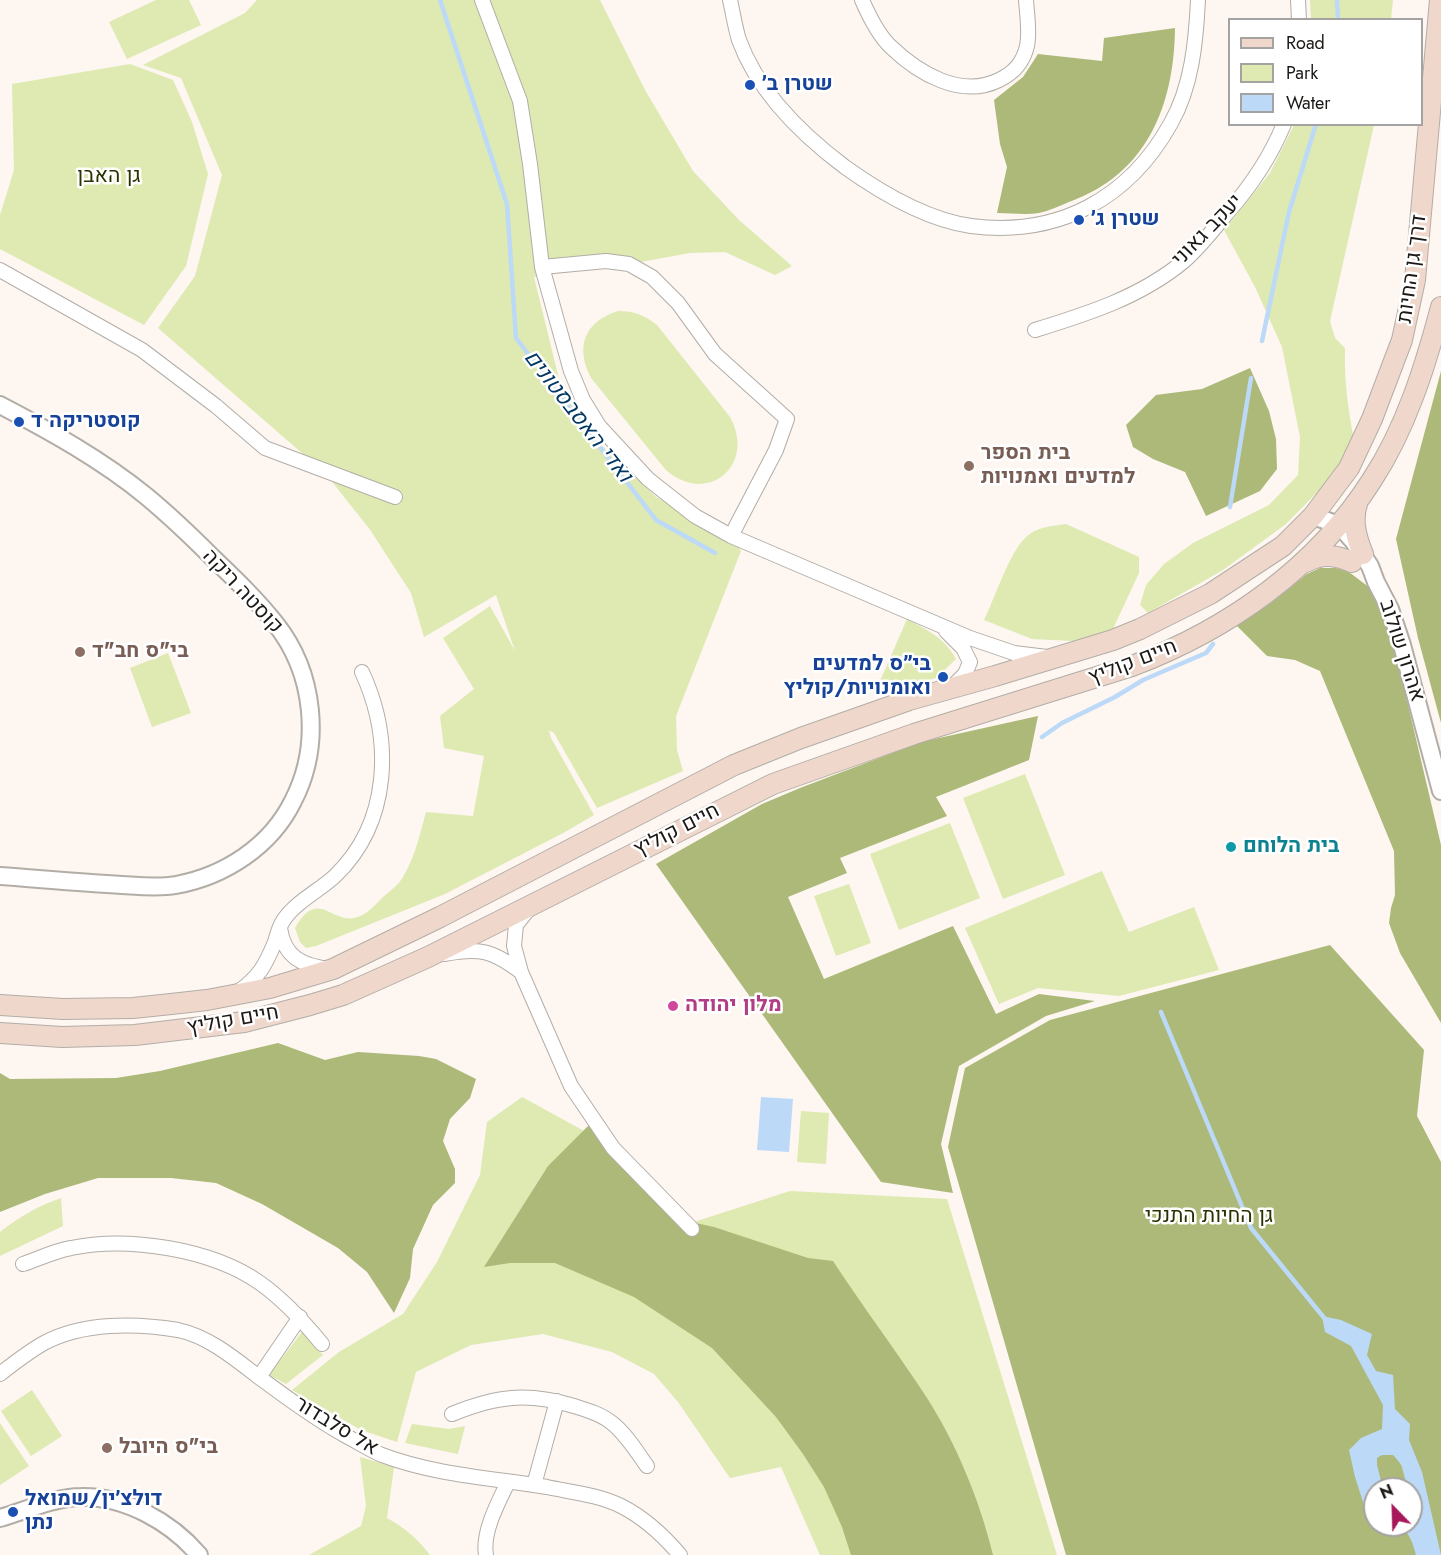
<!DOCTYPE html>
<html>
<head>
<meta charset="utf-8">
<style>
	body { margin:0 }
	#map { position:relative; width:1441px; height:1555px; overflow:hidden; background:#fdf6f1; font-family:Jost,sans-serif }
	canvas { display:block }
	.legend { position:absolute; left:1228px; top:18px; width:195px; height:108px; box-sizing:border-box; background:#fff; border:2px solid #a4a3a2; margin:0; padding:8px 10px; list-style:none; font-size:18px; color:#1b1816 }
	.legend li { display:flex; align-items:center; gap:12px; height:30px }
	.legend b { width:30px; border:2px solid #a4a3a2 }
	.north { position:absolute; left:1363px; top:1477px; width:60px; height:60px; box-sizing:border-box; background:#fff; border:2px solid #a4a3a2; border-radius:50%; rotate:337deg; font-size:16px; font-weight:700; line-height:24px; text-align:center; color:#1b1816 }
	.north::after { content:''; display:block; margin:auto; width:21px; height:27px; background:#a6185a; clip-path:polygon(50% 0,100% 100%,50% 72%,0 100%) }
</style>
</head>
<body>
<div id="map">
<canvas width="1441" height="1555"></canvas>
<ul class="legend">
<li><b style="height:8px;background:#efd8cb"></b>Road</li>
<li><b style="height:16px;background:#deeab1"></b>Park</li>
<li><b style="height:16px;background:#bdd9f8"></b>Water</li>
</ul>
<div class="north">N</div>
</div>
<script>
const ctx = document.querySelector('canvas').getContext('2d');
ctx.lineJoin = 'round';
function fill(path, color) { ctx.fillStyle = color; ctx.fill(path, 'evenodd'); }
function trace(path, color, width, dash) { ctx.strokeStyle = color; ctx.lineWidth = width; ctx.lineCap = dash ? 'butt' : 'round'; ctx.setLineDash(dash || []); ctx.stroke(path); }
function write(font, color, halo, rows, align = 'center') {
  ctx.font = font + ' Jost,Heebo,sans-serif'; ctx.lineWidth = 5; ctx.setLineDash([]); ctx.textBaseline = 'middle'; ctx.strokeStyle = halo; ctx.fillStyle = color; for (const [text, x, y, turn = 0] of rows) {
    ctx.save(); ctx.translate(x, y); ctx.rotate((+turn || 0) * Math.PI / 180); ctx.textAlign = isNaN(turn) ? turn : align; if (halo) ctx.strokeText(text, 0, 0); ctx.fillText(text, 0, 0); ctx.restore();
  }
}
fill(new Path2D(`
	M156 0H189L201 25 127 59 109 22Z
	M257 0H600L645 90 693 171 739 220 792 266 775 275 725 252 690 253 635 263 534 277 559 379 595 439 656 497 731 536 741 551 676 716 677 750 683 771 597 808 554 733 549 730 551 738 594 815 565 832 445 894 316 946 306 948 300 942 295 928C318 888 331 923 354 918 365 916 372 908 380 900 387 893 398 886 403 877 415 857 420 834 426 812L473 816 484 756 444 748 440 716 474 689 443 638 490 606 515 651 496 595 424 637 411 593 371 531 326 474 158 328 195 276 222 175 181 78 143 65 245 13Z
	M1310 0H1393L1391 19H1311Z
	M130 64 173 80 192 122 208 174 186 266 144 325 0 249V215L14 170 12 84Z
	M1294 125H1374L1330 321 1335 338 1345 348C1344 380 1348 409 1354 440L1336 473 1286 524 1223 570 1148 613 1140 605 1146 585 1164 564 1193 543 1269 505 1298 475 1300 437 1282 347 1255 287 1224 230 1270 173Z
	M618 311C634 311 644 315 657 325L730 417C757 466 706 507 665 469L591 378C575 347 584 322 618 311Z
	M1066 524 1139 557V573L1112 631 1074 641 1032 639 984 620C995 598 1009 553 1026 537 1036 527 1052 526 1066 524Z
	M907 619C927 630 945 638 956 659L936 678 874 695Z
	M168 653 191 713 152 727 130 668Z
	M1025 774 1065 875 1003 899 963 798Z
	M950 823 980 898 899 930 870 854Z
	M1102 871 1129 932 1194 907 1219 970 1119 996 1038 988 999 1004 965 928Z
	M849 884 871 943 836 956 814 896Z
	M522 1097 586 1132 694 1222 790 1191 947 1199 1057 1555H820L781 1467 730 1478 678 1402 654 1374 612 1352 543 1334 471 1345 416 1372 397 1442 361 1430 292 1390 339 1352 403 1314 437 1262 480 1175 487 1122Z
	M801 1111 829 1113 826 1164 797 1162Z
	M61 1198 63 1226 0 1256V1232C19 1217 38 1206 61 1198Z
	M302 1332 323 1355 286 1384 269 1375Z
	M32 1390 62 1436 31 1456 1 1411Z
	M0 1423 29 1466 0 1485Z
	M412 1424 449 1429 465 1426 458 1454 405 1443Z
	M360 1457 394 1467 387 1518C405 1528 418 1539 430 1555H309L361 1526 366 1506Z`), '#deeab1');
fill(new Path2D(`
	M1175 28C1174 106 1147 174 1069 202 1059 206 1049 211 1039 213 1026 215 1011 213 997 213L1007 167 1000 144 994 100 1023 77 1038 54 1102 61 1104 38Z
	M1250 368 1269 411 1276 439 1277 469 1260 491 1206 516 1185 472 1153 459 1133 447 1126 425 1156 395 1202 389Z
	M1441 371V723L1418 638 1396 539Z
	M1320 568H1336L1349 572 1370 588 1378 600 1396 654 1441 845V1023L1400 953 1389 923 1391 908 1395 895 1394 851 1320 671 1295 660 1267 656 1236 625 1271 603 1307 574Z
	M1038 716 1029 760 936 797 947 816 840 858 847 873 788 897 824 979 953 926 996 1014 1039 994 1095 1001 1046 1016 959 1066 941 1144 953 1193 881 1182 656 864 762 804 800 788 921 742Z
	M1330 945 1424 1050 1417 1116 1441 1162V1555H1066L948 1147 965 1068 1050 1020ZM1375 1489H1411V1525H1375Z
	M278 1043 325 1060 358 1052 419 1056 436 1059 476 1079 470 1098 450 1119 443 1141 455 1169V1183L433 1205 413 1249 410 1278 394 1313 367 1272 338 1248 262 1204 216 1183 171 1178H98L45 1194 0 1212V1073L10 1079 116 1078 160 1071Z
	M590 1124 682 1220 714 1227 808 1258 833 1261C863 1307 897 1352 927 1398 957 1445 980 1501 993 1555H851L842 1527 824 1487 803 1454 776 1417 712 1348 634 1297 555 1263H510L484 1267 548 1166Z`), '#acb978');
fill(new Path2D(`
	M761 1097 793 1099 789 1152 757 1150Z
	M1322 1316 1341 1320 1372 1334 1367 1355 1376 1371 1393 1375 1395 1409 1410 1424 1409 1440 1422 1472 1441 1555H1416C1413 1543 1409 1533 1400 1525H1411L1413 1504 1411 1489 1407 1486C1406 1473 1403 1465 1393 1455H1382L1377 1458V1465L1383 1489H1375V1514L1364 1505 1355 1477 1349 1450 1361 1438 1382 1429 1383 1405 1351 1346 1325 1332Z`), '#bdd9f8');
trace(new Path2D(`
	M440 0 507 204 516 338 656 520 715 553
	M1337 0 1338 20
	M1262 341 1289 212 1316 124
	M1230 507 1251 378
	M1042 737 1062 723 1115 697 1143 680 1206 653 1213 644
	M1161 1012 1251 1228 1325 1319
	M1404 1466 1410 1489`), '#bdd9f8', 4.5);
const minor = new Path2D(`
	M482 0 520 101 530 164 542 267 571 371 583 400 599 426 648 479 695 516 731 536 970 638 1014 653 1047 657
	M730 0C733 13 735 27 739 40 758 92 801 134 845 167 880 192 928 220 971 226 1058 237 1129 199 1171 123 1192 86 1196 41 1198 0
	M862 0C869 16 878 35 891 47 918 73 961 99 999 80 1014 73 1023 63 1027 46 1030 32 1027 15 1026 0
	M1298 0 1299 20
	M542 267 606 261 629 264 652 277 678 303 715 354 787 419 776 450 731 536
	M0 270 142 350 216 406 265 448 395 497
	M1035 330C1087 314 1141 297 1184 261 1200 247 1214 229 1227 213 1251 186 1270 158 1284 124
	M946 631 963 648 970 662 965 674 952 687
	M528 910 516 925 514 946 521 972 571 1086 613 1148 692 1229
	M280 928C284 957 302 966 330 969
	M445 954C480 947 493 951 521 972
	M238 992C259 977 265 966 275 942 277 935 279 927 283 921 295 902 319 891 335 876 391 822 393 739 362 672
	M23 1264C38 1259 54 1251 71 1248 128 1236 212 1249 260 1283 284 1300 304 1322 322 1344
	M0 1374C14 1363 28 1352 44 1343 83 1322 136 1323 178 1330 207 1336 233 1357 256 1375 286 1397 314 1418 346 1436 358 1442 370 1450 382 1455 435 1475 492 1478 547 1487 571 1492 599 1495 621 1506 645 1518 663 1535 680 1555
	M259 1377 300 1317
	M452 1414C496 1396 527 1392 574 1406 587 1410 601 1414 612 1423 626 1434 637 1452 647 1466
	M534 1485 557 1401
	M486 1555C482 1532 498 1503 508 1482`);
const tertiary = new Path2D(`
	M0 405C50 431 102 460 146 496 169 515 191 536 212 557 234 578 256 599 275 623 315 673 322 745 293 801 271 846 225 876 176 885 158 888 140 886 122 885 81 883 41 879 0 876
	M1313 516 1339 525 1354 542 1370 566 1376 582 1390 609 1402 645 1441 791
	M0 1518C24 1511 56 1497 81 1497 125 1496 171 1522 199 1555`);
const secondary = new Path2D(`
	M1358 501C1351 519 1356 537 1363 554
	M1306 562C1322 553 1336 555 1352 562
	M0 1005 63 1009 133 1008 171 1004 207 1000 270 988 333 969 440 917 734 765 801 738 909 700 995 676 1113 640 1140 629 1210 594 1283 546 1313 516 1349 468 1372 419 1402 340 1415 280 1440 0
	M0 1033 62 1037 135 1035 244 1022 310 1005 343 995 428 957 773 784 914 734 1132 666C1229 629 1316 568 1372 480 1406 428 1425 367 1441 307`);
trace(minor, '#b3ada7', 16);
trace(tertiary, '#b3ada7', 20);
trace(secondary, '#b3ada7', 22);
trace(minor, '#fff', 14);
trace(tertiary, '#fff', 16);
trace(secondary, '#efd8cb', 20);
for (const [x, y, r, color] of [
	[750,85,6,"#1a4fb4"],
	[1079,220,6,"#1a4fb4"],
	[19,422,6,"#1a4fb4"],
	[969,466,6,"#8d6e63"],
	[80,652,6,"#8d6e63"],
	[943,677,6,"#1a4fb4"],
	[1231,847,6,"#0f9aa8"],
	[673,1006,6,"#d1479c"],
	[107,1448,6,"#8d6e63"],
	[13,1512,6,"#1a4fb4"]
]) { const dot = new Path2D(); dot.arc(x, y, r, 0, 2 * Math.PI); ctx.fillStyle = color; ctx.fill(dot); trace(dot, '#fff', 2); }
write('bold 21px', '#164399', '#fff', [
	["שטרן ב׳",762,85],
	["שטרן ג׳",1091,220],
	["קוסטריקה ד",31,422],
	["בי״ס למדעים",931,665,"right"],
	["ואומנויות/קוליץ",931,689,"right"],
	["דולצ׳ין/שמואל",25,1500],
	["נתן",25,1524]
], 'left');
write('21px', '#2b3200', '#fff', [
	["גן האבן",109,177],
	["גן החיות התנכי",1209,1217]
]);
write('21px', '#1b1816', '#fff', [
	["יעקב גאוני",1208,231,-46],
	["דרך גן החיות",1413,269,-82],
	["קוסטה ריקה",242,592,47],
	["אהרון שולוב",1401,651,72],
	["חיים קוליץ",1133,663,-21],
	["חיים קוליץ",677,831,-27],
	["חיים קוליץ",233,1021,-10],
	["אל סלבדור",336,1427,31]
]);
write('bold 21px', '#785e54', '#fff', [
	["בית הספר",981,454],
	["למדעים ואמנויות",981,478],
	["בי\"ס חב\"ד",92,652],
	["בי\"ס היובל",119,1448]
], 'left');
write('bold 21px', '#0d838f', '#fff', [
	["בית הלוחם",1243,847]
], 'left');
write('bold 21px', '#b23c85', '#fff', [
	["מלון יהודה",685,1006]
], 'left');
write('italic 22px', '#003763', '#fff', [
	["ואדי האסבסטונים",577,417,52]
]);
</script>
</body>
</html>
